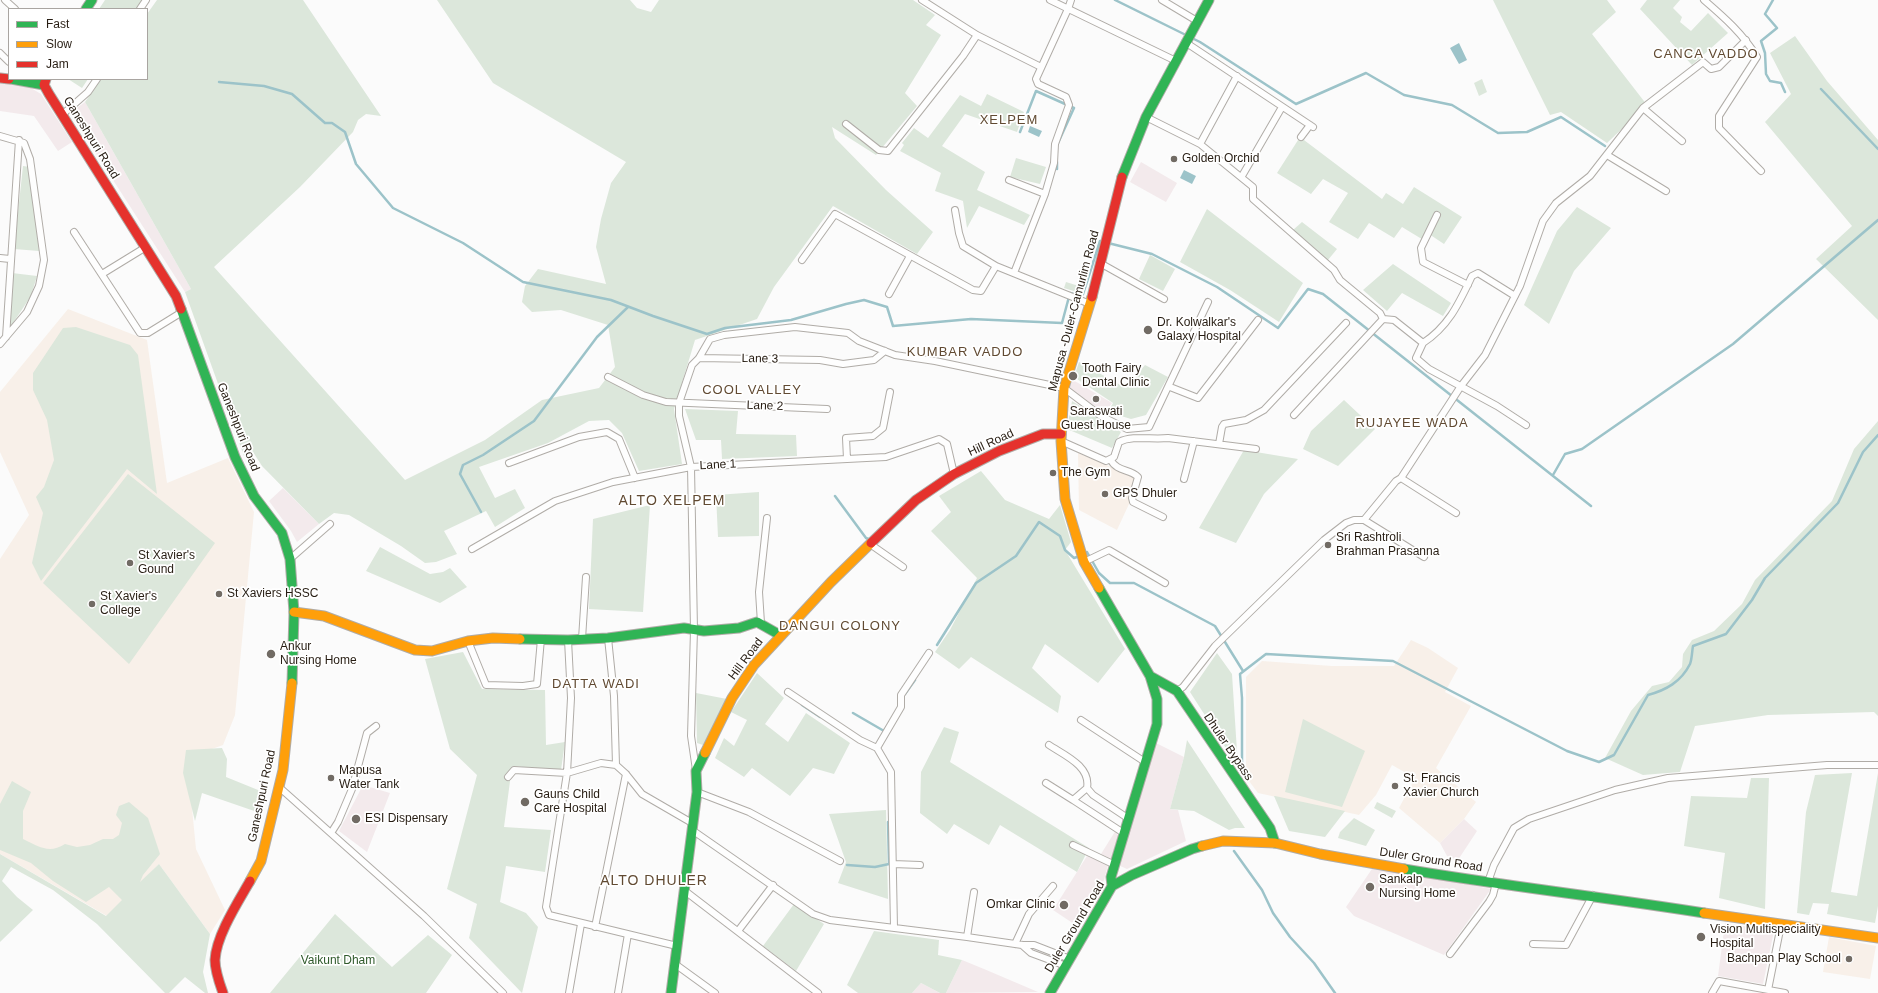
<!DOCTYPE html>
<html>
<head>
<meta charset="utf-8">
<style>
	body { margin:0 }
	#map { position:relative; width:1878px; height:993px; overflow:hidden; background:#fbfbfb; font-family:Helvetica,sans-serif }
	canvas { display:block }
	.legend { position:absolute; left:8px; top:8px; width:140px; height:72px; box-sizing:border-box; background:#fff; border:1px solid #a9a5a1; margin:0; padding:5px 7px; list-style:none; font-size:12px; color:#271d13 }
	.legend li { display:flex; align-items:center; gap:8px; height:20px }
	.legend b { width:20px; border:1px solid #a9a5a1 }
</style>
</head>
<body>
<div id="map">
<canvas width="1878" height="993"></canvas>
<ul class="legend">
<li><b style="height:5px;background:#30b455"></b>Fast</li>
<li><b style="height:5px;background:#ff9f0a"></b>Slow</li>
<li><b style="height:5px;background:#e5322d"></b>Jam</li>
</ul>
</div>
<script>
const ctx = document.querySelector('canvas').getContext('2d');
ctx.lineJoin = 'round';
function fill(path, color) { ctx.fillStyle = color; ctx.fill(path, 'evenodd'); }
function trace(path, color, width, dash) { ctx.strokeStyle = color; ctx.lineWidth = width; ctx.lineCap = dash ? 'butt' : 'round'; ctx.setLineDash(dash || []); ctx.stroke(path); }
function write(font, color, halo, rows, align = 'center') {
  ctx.font = font + ' Helvetica,sans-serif'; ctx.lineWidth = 3.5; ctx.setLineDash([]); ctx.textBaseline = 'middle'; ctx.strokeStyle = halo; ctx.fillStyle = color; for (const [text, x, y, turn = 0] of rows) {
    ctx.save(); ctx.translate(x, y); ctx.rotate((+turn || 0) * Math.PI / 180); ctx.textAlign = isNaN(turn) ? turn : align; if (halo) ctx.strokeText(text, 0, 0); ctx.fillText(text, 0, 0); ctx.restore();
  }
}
fill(new Path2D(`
	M0 83 31 88 41 94 72 142 58 151 34 116 0 111Z
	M85 102 191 289 185 292 70 113Z
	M1141 162 1177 183 1166 202 1130 182Z
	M1073 380 1112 403 1105 413 1069 388Z
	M283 488 319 524 297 542 291 531 269 501Z
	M1154 742 1184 757 1170 809 1178 810 1186 841 1127 869 1118 865Z
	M363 785 390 793 367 852 339 831Z
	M1464 819 1477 831 1458 860 1447 856 1440 843Z
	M1116 830 1118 836 1111 859 1101 854Z
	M1087 856 1108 865 1104 880 1077 926 1053 910Z
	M1374 866 1491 889 1444 955 1354 916 1346 907Z
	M1725 923 1774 931 1763 984 1718 976Z
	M962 960 984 969 1038 992 946 993Z
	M921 983 940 993H912Z`), '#f3eaec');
fill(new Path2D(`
	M68 309 147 340 167 483 228 458 254 512 235 715 223 745 187 758 196 849 225 910 210 934 159 864 107 916 0 854V559L29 515 0 452V392Z
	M1078 453 1135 477 1129 504 1117 530 1079 510Z
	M1411 640 1428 648 1458 668 1445 692 1471 706 1436 768 1476 802 1464 819 1440 843 1399 808 1415 778 1392 765 1376 795 1359 815 1258 793 1246 777V677L1262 661 1332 666H1394Z
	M1829 937 1876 946 1870 979 1823 972Z`), '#f8f0e9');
fill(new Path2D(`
	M105 0H142L136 9H99Z
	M157 0H303L381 116 366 114 358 120 353 132 300 187 214 267 405 480 485 440 542 400 599 388 615 367 608 325 561 310 532 312 522 302 525 286 538 269 606 284 596 247 601 219 611 183 626 162 493 83 437 0H630L637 8 651 12 659 0H913L935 15 926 25 941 35 905 93 917 106 876 155 832 127 835 138 886 190 933 232 917 254 833 206 774 287 757 319 695 340 674 409 682 464 639 471 622 433 609 420 589 421 548 443 479 467 495 498 515 489 525 508 495 527 486 511 444 531 457 554 436 562 425 563 401 546 349 515 334 513 319 524 262 466 253 452 244 456 185 292 191 289 85 102 101 79H147V14Z
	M1493 0H1607L1616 12 1592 34 1647 105 1607 143 1561 112 1550 115Z
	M1647 0H1680L1673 8 1682 17 1680 22 1691 31 1708 13 1728 33 1692 65 1640 9Z
	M1795 36 1827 81 1878 140V320L1816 259 1852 226 1765 122 1791 94 1770 53Z
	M68 79H88L82 88Z
	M1482 79 1487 92 1479 96 1474 83Z
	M987 94 1024 112 1017 132 965 114 942 146 985 172 977 190 1030 215 1024 225 979 206 967 228 963 201 935 191 941 173 900 151 904 145 902 143 914 128 928 138 960 95 981 106Z
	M1300 137 1382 199 1386 193 1403 204 1414 187 1462 217 1444 244 1429 234 1425 241 1402 227 1394 238 1369 223 1358 239 1329 222 1348 193 1323 179 1311 194 1277 173Z
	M1016 158 1046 167 1040 184 1010 177Z
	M23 166 30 167 39 251 14 249Z
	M1577 207 1611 228 1574 271 1549 324 1524 305 1557 231Z
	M1207 209 1303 283 1279 322 1230 290 1180 262Z
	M1302 222 1337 249 1328 260 1293 230Z
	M1150 255 1175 269 1163 291 1139 279Z
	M1393 264 1451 303 1443 316 1402 293 1387 311 1363 290Z
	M12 273 37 276 31 296 9 329Z
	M1066 282 1082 287 1080 293 1064 288Z
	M76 327 130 345 138 355 157 494 127 469 41 581 32 563 43 513 36 497 44 487 54 460 47 420 33 390V373L63 328Z
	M1079 362 1126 388 1145 365 1168 377 1146 415 1131 419 1108 412 1113 403 1074 377Z
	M1344 400 1375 429 1338 466 1303 449 1311 431Z
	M1072 401 1121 432 1112 448 1067 429Z
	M685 409 738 411 736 434 796 435 797 456 722 459 721 440H696Z
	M1878 421V716L1874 712 1768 715 1695 726 1680 772 1643 775 1605 758 1631 711 1652 686 1669 682 1682 667 1683 654 1692 640 1714 631 1742 604 1755 580 1832 501 1854 449Z
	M1244 450 1298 459 1264 494 1236 543 1199 528Z
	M981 471 1005 500 1049 519 1060 505 1071 542 1065 550 1125 649 1098 683 1045 644 1032 668 1061 696 1058 713 971 657 959 669 935 652 950 630 977 578 931 531 951 512 939 496Z
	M128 474 215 543 129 664 43 583Z
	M759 492V536L718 537 716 495Z
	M650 505 643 612 589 609 593 519Z
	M380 547 430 574 443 572 450 568 467 587 440 603 366 571Z
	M463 652 482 689 545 690 546 745 565 742 561 770 512 766 504 827 551 830 545 872 506 866 500 902 526 913 538 927 522 993 469 938 477 904 447 889 477 775 450 749 425 659Z
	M1217 653 1232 674 1238 767 1190 692Z
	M757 673 784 698 765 724 788 742 806 713 850 743 834 774 813 768 790 796 752 768 744 777 715 758 724 738 734 746 747 720 731 712Z
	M696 693 727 699 703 745 697 743Z
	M1303 719 1365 751 1342 807 1285 792Z
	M944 727 959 732 950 762 1089 848 1077 872 1000 825 989 845 954 824 947 834 920 813 921 772Z
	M1187 740 1245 828H1235L1229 830 1194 811 1170 809 1184 757Z
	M222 748 227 759 226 777 263 792 260 813 202 793 195 821 183 773 186 750Z
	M1852 773 1831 892 1857 896 1878 773V906L1875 923 1827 914 1829 904 1813 903 1809 915 1797 913 1806 812 1815 775Z
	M1751 778H1769L1765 909 1719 898 1725 853 1684 846 1691 796 1747 798Z
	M12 781 31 792 23 811V839C40 847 49 854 65 844L77 847 90 845 103 839H113L119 835 122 823 116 815 119 806 129 802 148 818 160 854 143 875 140 882 159 864 210 934 203 972 208 993H205L185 977 169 993H165L97 924 53 890 11 867 2 881 17 897 33 910 0 942V854L106 916 122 900 109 887 86 902 53 881 31 863 0 850V804Z
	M1274 796H1275L1345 811 1325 837 1289 831Z
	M1377 802 1396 811 1392 818 1374 808Z
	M886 810 888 899 838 883 846 862 829 814Z
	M1354 818 1375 830 1366 846 1338 838 1340 832Z
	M794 904 824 924 796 971 763 946Z
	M335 914 392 967 428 935 452 955 426 993H270Z
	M874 931 939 940 938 955 962 960 946 993H940L921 983 912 993H858L847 985Z`), '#dce7db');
fill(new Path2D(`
	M1459 43 1467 60 1459 64 1450 48Z
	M1030 126 1042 131 1039 137 1028 132Z
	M1184 170 1196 176 1192 184 1180 178Z`), '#9cc3c9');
trace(new Path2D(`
	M1115 0 1200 42 1296 104 1366 73 1404 95 1452 105 1498 133 1527 132 1561 117 1605 146
	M1773 0 1765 14 1777 28 1761 41 1765 53 1766 74 1770 81 1781 83 1785 92
	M219 82 264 86 292 94 325 123H332L345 132 356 164 393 208 463 243 523 282 611 300 653 316 707 334 725 328 791 320 846 304 864 300 887 307 893 326 971 319 1062 323 1070 293 1081 296 1083 294 1100 241 1152 254 1217 287 1278 328 1308 289 1323 294 1591 506
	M1821 89 1878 149
	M1020 132 1036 91 1074 108 1058 143
	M1057 169V162
	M1553 475 1565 454 1582 449 1733 344 1878 220
	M835 496 866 538 871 540
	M481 512 460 474 463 465 483 455 534 421 597 337 628 307
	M1084 554 1087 552 1099 573 1110 583H1134L1215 626 1243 671
	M937 645 976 583 1016 556 1039 522 1060 536 1065 550 1074 558 1080 556
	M905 694 915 680
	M802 705 820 717
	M853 713 884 731 885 729
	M1242 773V698L1240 674 1266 654 1393 661 1567 751 1599 762 1614 755 1648 695C1666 690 1681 682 1690 664 1692 659 1692 651 1693 646L1726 634 1752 600 1765 578 1838 503 1863 452 1878 435
	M1234 851 1262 890 1273 913 1290 937 1314 963 1335 993
	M847 865 875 867 889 864 888 822`), '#9cc3c9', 2.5);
const street = new Path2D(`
	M5 0 15 9
	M922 0 977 35 1041 67
	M1050 0 1176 61
	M1162 0 1197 21
	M1704 0C1725 18 1743 34 1757 57L1719 116V128L1761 171
	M140 9 146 0
	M1185 42 1313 127
	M0 53 9 62
	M1643 108 1682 141
	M63 114 88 92 97 79
	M1146 117 1200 144 1253 187V199L1334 270 1340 280 1380 313 1383 319
	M846 124 879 150 888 151 963 56 977 35
	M0 136 24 143 30 159 44 260 39 286 27 312 0 344
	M1301 137 1310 125
	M1200 144 1237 76
	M1607 155 1666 191
	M1242 176 1282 107
	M1009 180 1045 194
	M955 210 959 233 963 246 996 266 1090 304
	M1437 215 1421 248 1423 262 1468 285
	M74 232 140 333H148L182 312
	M0 258 10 259
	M802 260 835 214 973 290 981 291 996 266
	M1100 263 1164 299
	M1014 273 1045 194 1054 163 1055 144 1069 105 1066 97 1038 84 1036 79 1068 9 1071 0
	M102 274 146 247
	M889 294 910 256
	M1383 319 1394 320 1423 343C1449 326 1459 303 1472 276L1478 273 1515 296
	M6 337 19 140
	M1423 343 1416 358 1429 369 1497 406 1526 425
	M699 358 820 360 843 364 874 360 885 351
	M608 377 643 395 666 402 827 409
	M1170 387 1198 398 1258 320
	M1294 415 1383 319
	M1061 441 1106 461 1114 457 1119 442C1133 435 1152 440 1168 438L1256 449
	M1219 444 1222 427 1224 424 1246 420 1264 410 1346 323
	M847 459 846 438 873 436 883 428 890 392
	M1110 459C1118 473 1129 468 1138 477L1132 498 1133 502 1163 517
	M509 463 579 437 607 432 619 439 635 478
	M1401 478 1456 513
	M1184 479 1194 441
	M1364 520 1424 557
	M870 544 903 567
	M472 549 555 501 613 482 691 467 886 457 939 439 947 444 954 474
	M290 559 330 524
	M1084 562 1109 550 1165 583
	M761 623 759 592 767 518
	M608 638 614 696 616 765
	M582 639 586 577
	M568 640 571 698 567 773 546 907 549 915 677 946
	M468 641 486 685 523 686 537 684 541 639
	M1177 691 1183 687 1215 646 1324 540 1346 523 1354 520H1364L1396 481 1401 478 1461 386 1485 355 1520 286 1543 221 1556 203 1590 176 1643 108 1703 62 1711 69 1719 67 1746 40
	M788 692 860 740 877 748 891 772 894 928
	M1081 720 1145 762
	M1049 745C1064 755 1091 766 1087 788L1093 795 1129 819
	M877 748 901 707V695L929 653
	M696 770 691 736 694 630 691 467 679 416V403L692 365 699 358 710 339 724 335 795 327 848 333 859 341 895 355 935 361 1064 388 1101 416 1127 429 1149 427 1208 302
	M508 777 514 770 567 773 601 763 616 765 626 774 642 794 692 823
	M1046 783 1073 800 1087 788
	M279 787 424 916 503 993
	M697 792 749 812 840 861
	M1073 800 1125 834
	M692 830 813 914 830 920 967 937 1022 945H1034L1070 959
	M331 833 338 822 352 789 367 733 376 726
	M1073 845 1115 865
	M893 864 920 865
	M1488 882 1494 865 1514 828 1529 819 1615 790 1668 778 1827 765H1878
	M685 891 818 993
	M595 927 626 774
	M738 931 773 885
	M967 937 974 892
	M1015 944 1029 914 1053 886
	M1533 944 1566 945 1593 895
	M1022 945 1031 953 1066 966
	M1450 954 1489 902 1493 895 1496 883
	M675 964 715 993
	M1768 990 1781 925
	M569 993 581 924
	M618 993 628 934
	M1712 993 1719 981 1785 993`);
const fast = new Path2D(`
	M86 9 92 0
	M11 79 44 85
	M1122 177 1146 117 1209 0
	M181 309 235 457 254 496 282 533 290 559 294 612 292 683
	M1099 588 1150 676 1157 699V724L1111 877 1112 886
	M520 639 568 640 608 638 684 628 704 631 739 628 757 622 780 635
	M1150 676 1177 691 1270 828 1275 843
	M1404 869C1504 886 1604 897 1704 913
	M671 993 697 792 696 771 705 753
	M1050 993 1112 886 1132 875 1192 849 1202 846`);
const slow = new Path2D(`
	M1092 297 1064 388 1061 441 1065 499 1084 562 1099 588
	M294 612 324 616 415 650 432 651 468 641 493 638 520 639
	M705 753 732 698 754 665 831 582 871 543
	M1202 846 1223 841 1275 843 1320 854 1404 869
	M250 881 261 861 283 770 292 683
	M1704 913 1878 938`);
const jam = new Path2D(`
	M0 78 9 79
	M46 79 44 85 49 94 176 296 181 309
	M1092 297 1122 177
	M871 543 916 500 954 474 999 451 1043 434H1061
	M223 993C219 982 215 971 215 960 216 936 238 902 250 881`);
trace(street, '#b0aca7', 8);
trace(fast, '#b0aca7', 11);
trace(slow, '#b0aca7', 11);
trace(jam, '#b0aca7', 11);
trace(street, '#fefefe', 6);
trace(fast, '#30b455', 9);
trace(slow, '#ff9f0a', 9);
trace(jam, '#e5322d', 9);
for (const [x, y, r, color] of [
	[1174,159,4,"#716b64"],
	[1148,330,5,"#716b64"],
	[1073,376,5,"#716b64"],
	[1096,399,4,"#716b64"],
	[1053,473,4,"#716b64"],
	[1105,494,4,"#716b64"],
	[1328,545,4,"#716b64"],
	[130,563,4,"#716b64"],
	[219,594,4,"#716b64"],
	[92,604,4,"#716b64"],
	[271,654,5,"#716b64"],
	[331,778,4,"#716b64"],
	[1395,786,4,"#716b64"],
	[525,802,5,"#716b64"],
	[356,819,5,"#716b64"],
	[1370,887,5,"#716b64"],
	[1064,905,5,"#716b64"],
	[1701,937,5,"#716b64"],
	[1849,959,4,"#716b64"]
]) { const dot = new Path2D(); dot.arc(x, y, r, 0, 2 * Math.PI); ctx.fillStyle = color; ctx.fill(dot); trace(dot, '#fff', 1.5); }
write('12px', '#271d13', '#fff', [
	["Ganeshpuri Road",91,138,58],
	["Mapusa -Duler-Camurlim Road",1074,311,-75],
	["Lane 3",760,359,1],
	["Lane 2",765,406,2],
	["Ganeshpuri Road",238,427,68],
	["Hill Road",991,443,-25],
	["Lane 1",718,465,-3],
	["Hill Road",746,659,-53],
	["Dhuler Bypass",1228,747,56],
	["Ganeshpuri Road",262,796,-78],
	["Duler Ground Road",1431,860,9],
	["Duler Ground Road",1075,927,-59]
]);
write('12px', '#271d13', '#fff', [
	["Golden Orchid",1182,159],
	["Dr. Kolwalkar's",1157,323],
	["Galaxy Hospital",1157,337],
	["Tooth Fairy",1082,369],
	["Dental Clinic",1082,383],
	["Saraswati",1096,412,"center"],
	["Guest House",1096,426,"center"],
	["The Gym",1061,473],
	["GPS Dhuler",1113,494],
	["Sri Rashtroli",1336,538],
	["Brahman Prasanna",1336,552],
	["St Xavier's",138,556],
	["Gound",138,570],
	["St Xaviers HSSC",227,594],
	["St Xavier's",100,597],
	["College",100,611],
	["Ankur",280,647],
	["Nursing Home",280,661],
	["Mapusa",339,771],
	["Water Tank",339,785],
	["St. Francis",1403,779],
	["Xavier Church",1403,793],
	["Gauns Child",534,795],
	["Care Hospital",534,809],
	["ESI Dispensary",365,819],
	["Sankalp",1379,880],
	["Nursing Home",1379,894],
	["Omkar Clinic",1055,905,"right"],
	["Vision Multispeciality",1710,930],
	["Hospital",1710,944],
	["Bachpan Play School",1841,959,"right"]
], 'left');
write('12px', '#2f5a2b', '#fff', [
	["Vaikunt Dham",338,961]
]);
ctx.letterSpacing = '1px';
write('13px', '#614a32', '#fff', [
	["CANCA VADDO",1706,54],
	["XELPEM",1009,120],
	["KUMBAR VADDO",965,352],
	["COOL VALLEY",752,390],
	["RUJAYEE WADA",1412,423],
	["DANGUI COLONY",840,626],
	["DATTA WADI",596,684]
]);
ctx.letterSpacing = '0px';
ctx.letterSpacing = '1px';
write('14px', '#614a32', '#fff', [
	["ALTO XELPEM",672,501],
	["ALTO DHULER",654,881]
]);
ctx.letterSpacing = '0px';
</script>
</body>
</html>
